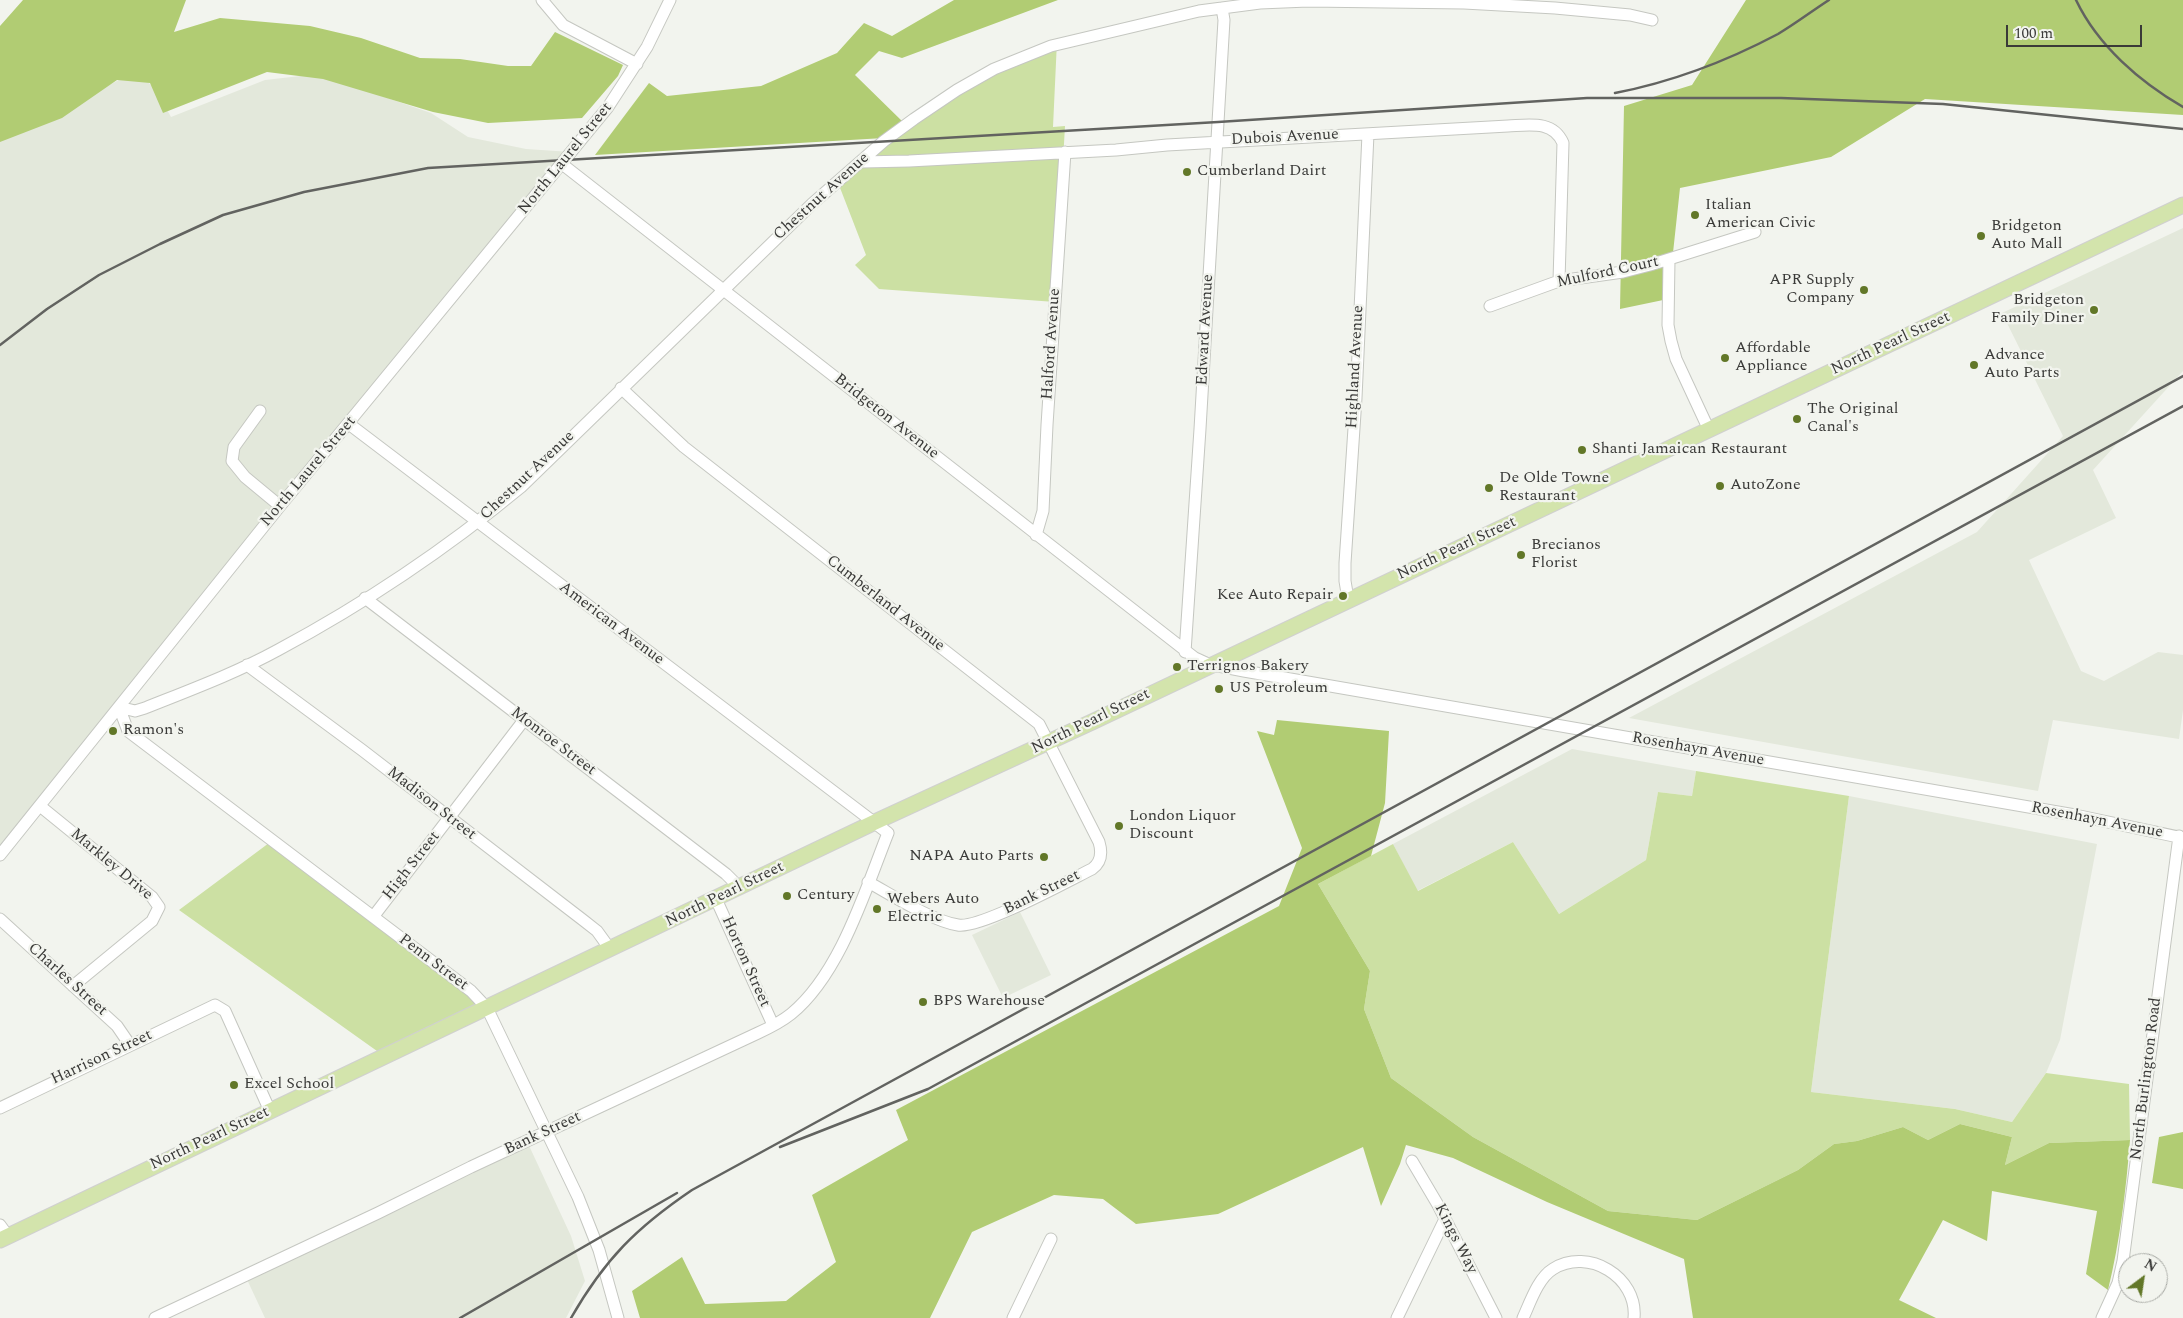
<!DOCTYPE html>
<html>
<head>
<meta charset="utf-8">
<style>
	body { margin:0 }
	#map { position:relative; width:2183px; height:1318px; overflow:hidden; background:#f2f4ee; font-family:Spectral,serif }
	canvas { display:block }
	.north { position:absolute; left:2118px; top:1253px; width:50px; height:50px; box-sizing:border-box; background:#f2f4ee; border:1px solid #a8aaa5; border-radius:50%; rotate:31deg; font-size:14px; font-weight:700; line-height:20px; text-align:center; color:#3a3a38 }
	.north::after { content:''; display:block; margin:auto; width:18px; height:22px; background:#627728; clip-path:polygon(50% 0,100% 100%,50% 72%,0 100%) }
	.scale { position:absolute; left:2006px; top:25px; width:136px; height:22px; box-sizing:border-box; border:2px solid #3a3a38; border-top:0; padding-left:6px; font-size:15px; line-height:18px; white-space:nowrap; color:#3a3a38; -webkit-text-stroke:4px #f2f4ee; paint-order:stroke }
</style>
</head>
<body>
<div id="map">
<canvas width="2183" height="1318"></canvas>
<div class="north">N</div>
<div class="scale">100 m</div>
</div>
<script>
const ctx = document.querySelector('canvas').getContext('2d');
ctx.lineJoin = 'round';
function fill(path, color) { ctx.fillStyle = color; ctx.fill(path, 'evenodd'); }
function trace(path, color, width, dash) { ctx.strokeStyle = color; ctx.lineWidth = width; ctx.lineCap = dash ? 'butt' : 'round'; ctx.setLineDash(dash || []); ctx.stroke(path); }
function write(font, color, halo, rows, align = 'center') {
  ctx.font = font + ' Spectral,serif'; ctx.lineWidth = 4.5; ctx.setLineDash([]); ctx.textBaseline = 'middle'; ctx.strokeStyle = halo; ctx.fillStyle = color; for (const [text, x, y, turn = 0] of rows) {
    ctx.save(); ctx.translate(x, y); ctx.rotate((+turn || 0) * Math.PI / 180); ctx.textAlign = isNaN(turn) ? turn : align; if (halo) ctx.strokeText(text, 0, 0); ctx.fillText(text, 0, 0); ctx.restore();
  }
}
fill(new Path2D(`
	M318 74 431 113 468 137 526 149 571 152 0 855V139L123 78 146 80 156 90 171 117 265 80Z
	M2183 228V371L2093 470 2116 518 2029 560 2081 671 2104 681 2158 652 2183 655V710L2179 739 2053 720 2038 791 1629 718 1977 532 2063 436 2002 313Z
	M1572 749 1696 771 1692 796 1658 792 1646 860 1559 914 1513 842 1417 891 1393 844Z
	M1849 796 2097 844 2060 1040 2046 1073 2012 1122 1955 1109 1811 1092Z
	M1020 912 1051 975 1003 998 972 935Z
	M525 1137 571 1236 585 1281 566 1318H265L243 1271Z`), '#e3e8db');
fill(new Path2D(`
	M1057 41 1053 127 1065 126 1055 302 879 289 855 265 866 255 837 180 903 122Z
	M1696 771 1849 796 1811 1092 1955 1109 2012 1122 2046 1073 2129 1084 2130 1140 2049 1143 2005 1165 2012 1137 1960 1124 1928 1140 1903 1127 1857 1141 1834 1144 1798 1170 1697 1220 1608 1211 1473 1137 1391 1078 1364 1009 1370 971 1318 884 1393 844 1418 891 1513 842 1559 914 1646 860 1658 792 1692 796Z
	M273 840 487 1008 384 1056 179 910Z`), '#cce0a3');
fill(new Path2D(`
	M23 0H186L174 32 220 18 254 21 310 26 361 38 420 58 460 59 508 66H531L555 32 623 65 618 76 582 118 488 123 433 112 323 79 267 72 163 113 150 83 117 80 62 118 0 142V26Z
	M954 0H1058L902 58 879 51 855 75 903 122 884 138 595 155 649 83 667 96 761 86 837 53 864 23 892 36Z
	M1746 0H2183V115L1925 99 1831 157 1680 188 1668 299 1620 309 1624 106 1692 85Z
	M1277 720 1389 731 1385 803 1371 856 1318 884 1370 971 1364 1009 1391 1078 1473 1137 1608 1211 1697 1220 1798 1170 1834 1144 1857 1141 1903 1127 1928 1140 1960 1124 2012 1137 2005 1165 2049 1143 2130 1140C2126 1190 2120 1241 2108 1290L2086 1274 2097 1211 1992 1191 1987 1241 1943 1220 1899 1300 1936 1318H1693L1684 1259 1547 1202 1453 1158 1406 1145 1400 1164 1381 1206 1363 1147 1218 1214 1136 1224 1103 1199 1054 1195 972 1232 930 1318H640L632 1291 682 1257 705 1304 786 1301 836 1262 812 1195 908 1140 896 1110 1279 906 1302 848 1257 731 1274 735Z
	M2183 1132V1189L2152 1183 2159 1137Z`), '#b1cc73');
const minor = new Path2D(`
	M542 0 563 25 637 64
	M861 162 909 161 1116 150 1167 145 1508 126C1529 125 1553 120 1563 143L1559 281
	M562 164 1195 658 1208 664 1244 671 2075 815 2183 838
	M1669 260 1668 325 1671 341 1676 359 1709 430
	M1490 306 1559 281 1623 272 1650 265 1755 232
	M621 388 684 447 1039 724 1099 842C1102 852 1102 862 1092 869 1068 881 980 929 958 925 932 921 892 895 868 882
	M260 411 234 447 232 461 245 477 280 506
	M1036 535 1043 511 1047 425 1065 152
	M365 598 726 874 733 881 738 889
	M1348 599 1345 581V563L1356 398 1368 134
	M1185 652 1200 429 1224 20 1222 8
	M247 665 362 750 583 920 597 931 610 949
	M40 806 152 897 159 907 152 921 73 986
	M0 855 280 506 608 107 647 47 670 0
	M716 899 773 1025
	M373 917 524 720
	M0 919 117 1026 130 1045
	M0 1108 215 1005 225 1011 270 1111
	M1412 1161 1438 1205 1496 1318
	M0 1225 8 1236
	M155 1318 378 1213 471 1167 758 1033C769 1028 781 1022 791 1014 840 974 865 891 888 833L349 424
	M618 1318 599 1250 578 1197 487 1008 471 991 128 731 119 707 135 711 145 708C190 690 236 673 278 650 364 604 446 549 521 487L812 204 884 141 914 119 957 90 994 69 1051 46 1199 11 1260 3 1308 1 1464 3 1555 8 1630 15 1652 20
	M1013 1318 1051 1239
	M1397 1318 1445 1219
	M1523 1318C1530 1303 1538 1278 1553 1269 1588 1247 1638 1277 1634 1318
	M2102 1318 2118 1283 2123 1261 2179 836`);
const major = new Path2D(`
	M0 1240 875 822 1092 722 2183 205`);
trace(minor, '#c5c7c1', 13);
trace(major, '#d0d0cf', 17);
trace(minor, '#fff', 11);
trace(major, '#d3e4ac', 15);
trace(new Path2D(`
	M2076 0C2098 46 2140 82 2183 107
	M1615 93C1672 82 1727 61 1778 34 1795 24 1812 11 1829 0
	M0 345 47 309 99 275 160 244 223 215 304 192 428 168 1218 122 1587 98H1781L1943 104 2183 129
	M780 1147 928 1089 2183 406
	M460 1318 677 1193
	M571 1318C605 1259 636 1228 692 1190L2183 376`), '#626360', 2.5);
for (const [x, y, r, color] of [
	[1187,172,5,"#627728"],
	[1695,215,5,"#627728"],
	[1981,236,5,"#627728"],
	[1864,290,5,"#627728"],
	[2094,310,5,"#627728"],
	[1725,358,5,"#627728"],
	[1974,365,5,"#627728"],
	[1797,419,5,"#627728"],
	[1582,450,5,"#627728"],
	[1720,486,5,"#627728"],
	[1489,488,5,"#627728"],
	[1521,555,5,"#627728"],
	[1343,596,5,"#627728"],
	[1177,667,5,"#627728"],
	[1219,689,5,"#627728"],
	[113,731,5,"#627728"],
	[1119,826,5,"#627728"],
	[1044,857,5,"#627728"],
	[787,896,5,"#627728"],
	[877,909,5,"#627728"],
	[923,1002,5,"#627728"],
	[234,1085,5,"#627728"]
]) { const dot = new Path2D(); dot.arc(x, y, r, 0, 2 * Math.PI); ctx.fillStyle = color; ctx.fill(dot); trace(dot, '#f2f4ee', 2); }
write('16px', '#3a3a38', '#f2f4ee', [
	["Dubois Avenue",1285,138,-3],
	["North Laurel Street",566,159,-51],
	["Chestnut Avenue",822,197,-42],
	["Mulford Court",1608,273,-12],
	["Edward Avenue",1206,330,-87],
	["Halford Avenue",1052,344,-86],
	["North Pearl Street",1891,344,-25],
	["Highland Avenue",1356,367,-87],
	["Bridgeton Avenue",886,417,38],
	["North Laurel Street",309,472,-50],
	["Chestnut Avenue",528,476,-43],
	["North Pearl Street",1457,549,-25],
	["Cumberland Avenue",885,604,38],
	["American Avenue",611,624,37],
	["North Pearl Street",1091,722,-26],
	["Monroe Street",553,742,37],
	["Rosenhayn Avenue",1698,750,10],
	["Madison Street",431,804,38],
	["Rosenhayn Avenue",2097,821,11],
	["Markley Drive",111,865,40],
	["High Street",412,866,-52],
	["Bank Street",1042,893,-26],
	["North Pearl Street",725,895,-26],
	["Horton Street",745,962,66],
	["Penn Street",433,963,37],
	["Charles Street",67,980,42],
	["Harrison Street",102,1058,-25],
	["North Burlington Road",2147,1079,-83],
	["Bank Street",543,1134,-25],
	["North Pearl Street",210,1139,-25],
	["Kings Way",1455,1239,63]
]);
write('16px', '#3a3a38', '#f2f4ee', [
	["Cumberland Dairt",1197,172],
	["Italian",1705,206],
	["American Civic",1705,224],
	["Bridgeton",1991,227],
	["Auto Mall",1991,245],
	["APR Supply",1854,281,"right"],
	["Company",1854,299,"right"],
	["Bridgeton",2084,301,"right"],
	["Family Diner",2084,319,"right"],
	["Affordable",1735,349],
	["Appliance",1735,367],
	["Advance",1984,356],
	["Auto Parts",1984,374],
	["The Original",1807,410],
	["Canal's",1807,428],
	["Shanti Jamaican Restaurant",1592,450],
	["De Olde Towne",1499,479],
	["Restaurant",1499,497],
	["AutoZone",1730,486],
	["Brecianos",1531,546],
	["Florist",1531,564],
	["Kee Auto Repair",1333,596,"right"],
	["Terrignos Bakery",1187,667],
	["US Petroleum",1229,689],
	["Ramon's",123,731],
	["London Liquor",1129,817],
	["Discount",1129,835],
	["NAPA Auto Parts",1034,857,"right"],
	["Century",797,896],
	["Webers Auto",887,900],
	["Electric",887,918],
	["BPS Warehouse",933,1002],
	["Excel School",244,1085]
], 'left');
</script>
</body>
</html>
